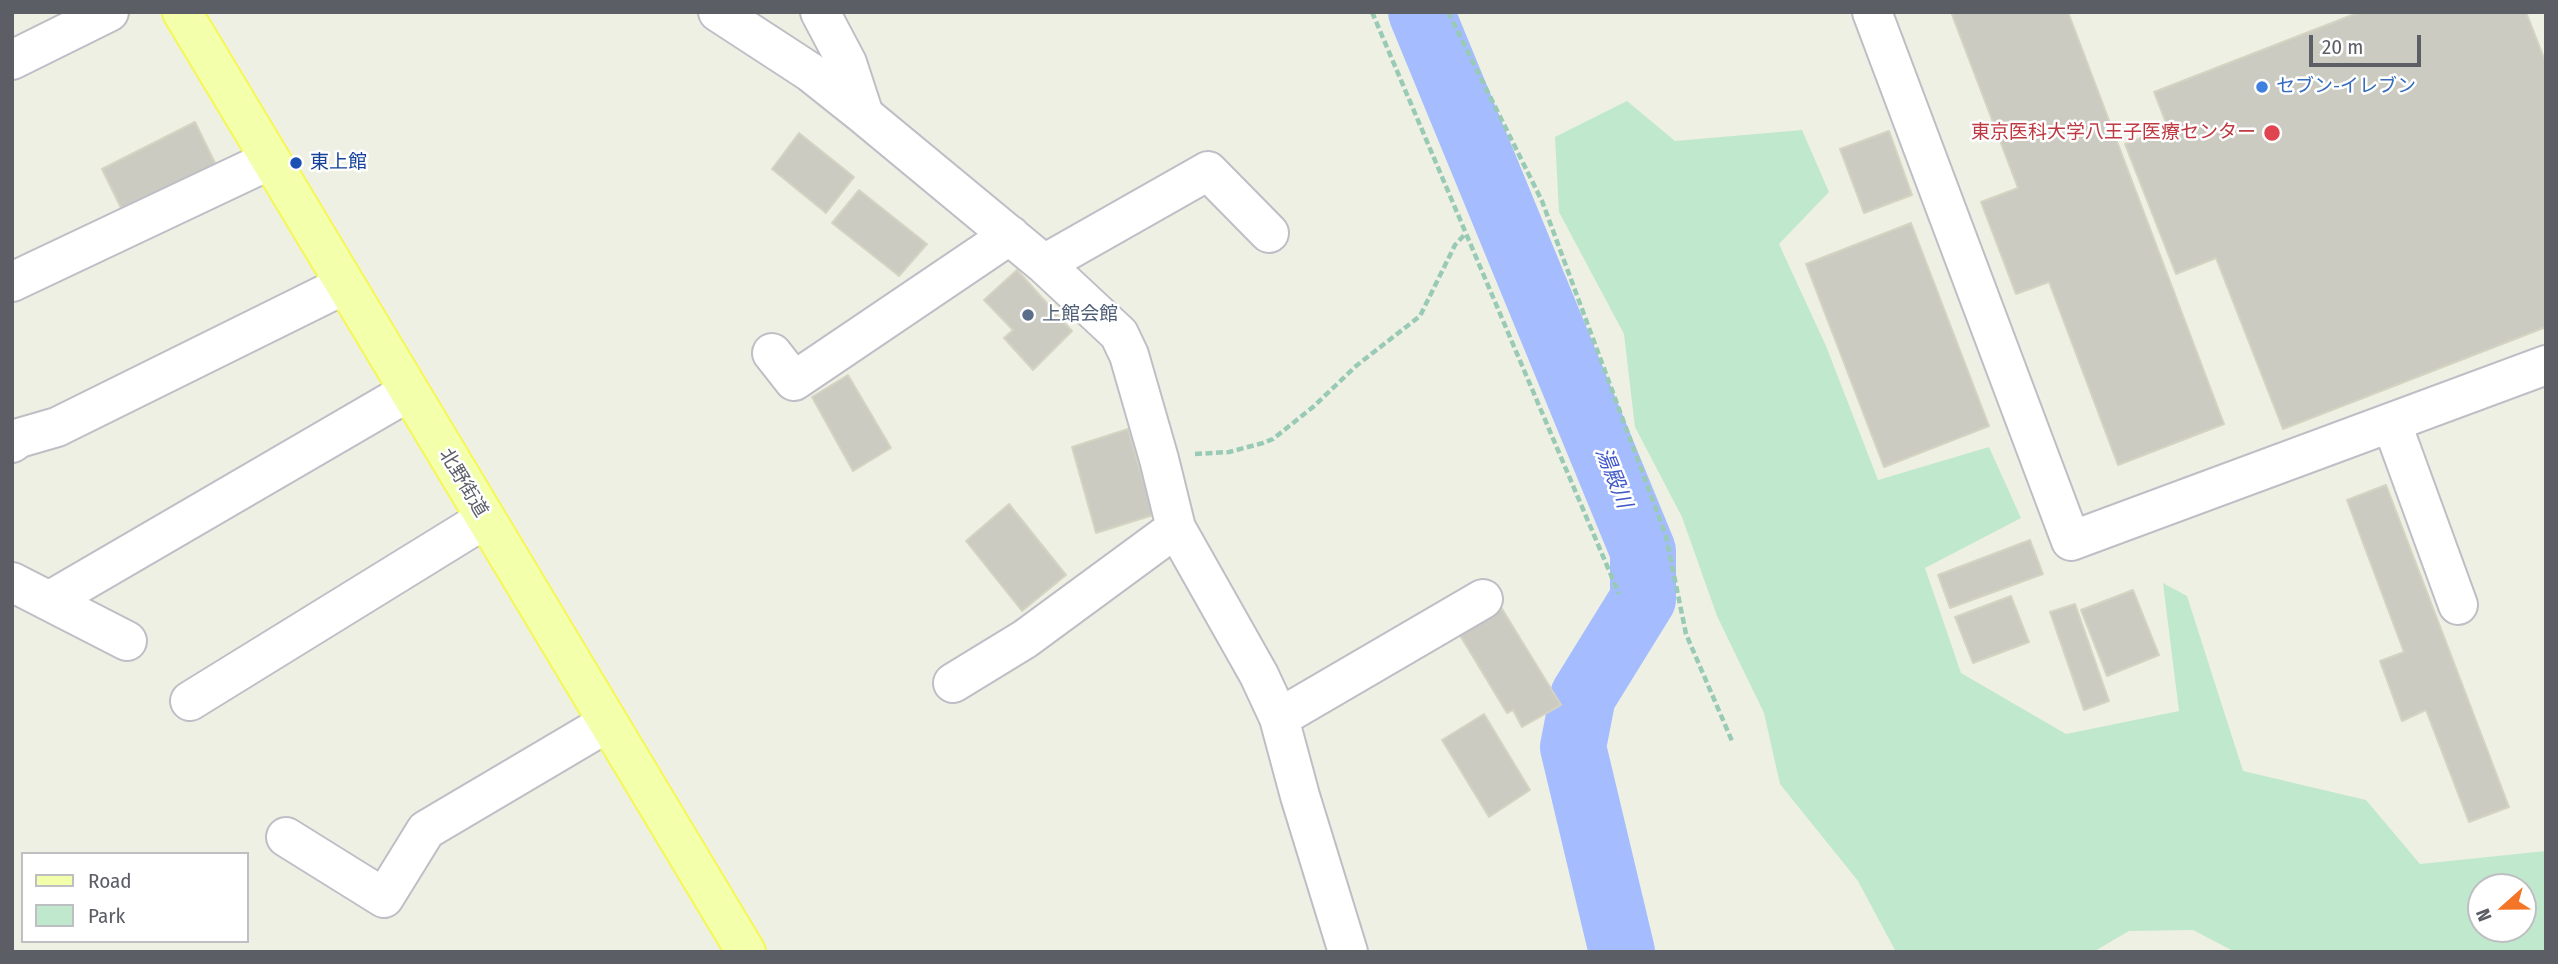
<!DOCTYPE html>
<html>
<head>
<meta charset="utf-8">
<style>
	body { margin:0 }
	#map { position:relative; width:2558px; height:964px; overflow:hidden; background:#eff0e4; font-family:"Fira Sans Condensed",sans-serif }
	canvas { display:block }
	.frame { position:absolute; inset:0; border:14px solid #5c5e66; pointer-events:none }
	.legend { position:absolute; left:21px; top:852px; width:228px; height:91px; box-sizing:border-box; background:#fff; border:2px solid #bebfc2; margin:0; padding:9px 12px; list-style:none; font-size:21px; color:#5c5e66 }
	.legend li { display:flex; align-items:center; gap:14px; height:35px }
	.legend b { width:35px; border:2px solid #bebfc2 }
	.north { position:absolute; left:2467px; top:873px; width:70px; height:70px; box-sizing:border-box; background:#fff; border:2px solid #bebfc2; border-radius:50%; rotate:249deg; font-size:19px; font-weight:700; line-height:28px; text-align:center; color:#5c5e66 }
	.north::after { content:''; display:block; margin:auto; width:24px; height:32px; background:#f27528; clip-path:polygon(50% 0,100% 100%,50% 72%,0 100%) }
	.scale { position:absolute; left:2309px; top:35px; width:112px; height:32px; box-sizing:border-box; border:4px solid #5c5e66; border-top:0; padding-left:9px; font-size:21px; line-height:24px; white-space:nowrap; color:#5c5e66; -webkit-text-stroke:5px #fff; paint-order:stroke }
</style>
</head>
<body>
<div id="map">
<canvas width="2558" height="964"></canvas>
<div class="frame"></div>
<ul class="legend">
<li><b style="height:9px;background:#f3ffaa"></b>Road</li>
<li><b style="height:19px;background:#c0e8cc"></b>Park</li>
</ul>
<div class="north">N</div>
<div class="scale">20 m</div>
</div>
<script>
const ctx = document.querySelector('canvas').getContext('2d');
ctx.lineJoin = 'round';
function fill(path, color) { ctx.fillStyle = color; ctx.fill(path, 'evenodd'); }
function trace(path, color, width, dash) { ctx.strokeStyle = color; ctx.lineWidth = width; ctx.lineCap = dash ? 'butt' : 'round'; ctx.setLineDash(dash || []); ctx.stroke(path); }
function write(font, color, halo, rows, align = 'center') {
  ctx.font = font + ' "Fira Sans Condensed","Noto Sans JP",sans-serif'; ctx.lineWidth = 5; ctx.setLineDash([]); ctx.textBaseline = 'middle'; ctx.strokeStyle = halo; ctx.fillStyle = color; for (const [text, x, y, turn = 0] of rows) {
    ctx.save(); ctx.translate(x, y); ctx.rotate((+turn || 0) * Math.PI / 180); ctx.textAlign = isNaN(turn) ? turn : align; if (halo) ctx.strokeText(text, 0, 0); ctx.fillText(text, 0, 0); ctx.restore();
  }
}
fill(new Path2D(`
	M1627 101 1675 141 1802 130 1829 192 1779 244 1826 346 1878 480 1989 447 2021 518 1925 568 1961 673 2066 734 2179 711 2163 583 2187 596 2243 771 2366 800 2420 864 2546 851V952H2235L2193 930 2129 931 2093 952H1896L1858 881 1780 784 1764 713 1717 616 1682 517 1635 427 1624 334 1559 212 1555 137ZM2481 887H2523V929H2481Z`), '#c0e8cc');
trace(new Path2D(`
	M1421 12 1643 551V599L1583 696 1573 747 1622 952`), '#a5bcff', 66);
const building = new Path2D(`
	M1951 12H2068L2224 424 2118 465 2049 282 2016 294 1981 202 2018 188Z
	M2360 12H2526L2546 63V327L2283 429 2216 258 2176 274 2125 144 2168 128 2154 92Z
	M195 122 216 165 123 212 102 169Z
	M1889 131 1912 195 1864 213 1840 149Z
	M799 133 854 177 826 213 772 169Z
	M859 190 927 244 899 276 832 223Z
	M1911 223 1989 426 1884 467 1806 264Z
	M1017 270 1072 331 1033 370 1004 338 1013 330 984 300Z
	M848 375 891 448 853 471 812 397Z
	M1128 429 1153 515 1096 533 1072 447Z
	M2386 485 2509 807 2469 822 2426 710 2402 721 2380 661 2404 652 2347 500Z
	M1009 504 1066 575 1022 611 966 541Z
	M2030 540 2043 574 1950 608 1938 575Z
	M2133 590 2159 655 2107 676 2081 610Z
	M2011 596 2029 642 1973 663 1955 617Z
	M1499 604 1561 705 1522 727 1513 710 1507 713 1458 632Z
	M2075 604 2109 701 2084 710 2050 612Z
	M1484 714 1530 790 1489 817 1442 740Z`);
fill(building, '#cbcbc1');
trace(building, '#d5d4c2', 2);
const minor = new Path2D(`
	M718 12 810 72 864 115 1044 264 1119 334 1129 355 1159 459 1176 528 1259 675 1279 718 1300 796 1348 952
	M820 12 847 63 864 115
	M1872 12 2071 541 2546 365
	M12 60 109 12
	M1044 264 1208 171 1269 233
	M12 282 270 160
	M772 353 794 381 1010 235
	M2392 424 2458 605
	M12 443 19 438 57 427 344 285
	M12 582 127 641
	M49 601 408 392
	M953 683 1025 639 1176 528
	M190 701 485 519
	M1279 718 1483 599
	M286 837 384 898 426 830 607 723`);
const major = new Path2D(`
	M182 12 746 952`);
trace(minor, '#bebfc6', 42);
trace(major, '#f4f855', 42);
trace(new Path2D(`
	M1372 12 1619 594
	M1448 12 1542 201 1666 536 1686 634 1732 741
	M1195 454 1229 452 1263 443 1273 439 1313 407 1356 366 1420 316 1455 245 1466 233`), '#98cab5', 4.5, [7, 3.5]);
trace(minor, '#fff', 38);
trace(major, '#f3ffaa', 38);
for (const [x, y, r, color] of [
	[2262,87,7,"#3f7fe0"],
	[2272,133,9,"#e0444e"],
	[296,163,7,"#1a4fb4"],
	[1028,315,7,"#5c6f8a"]
]) { const dot = new Path2D(); dot.arc(x, y, r, 0, 2 * Math.PI); ctx.fillStyle = color; ctx.fill(dot); trace(dot, '#fff', 2.5); }
write('19px', '#366cbe', '#fff', [
	["セブン-イレブン",2276,87]
], 'left');
write('19px', '#be3a42', '#fff', [
	["東京医科大学八王子医療センター",2256,133]
], 'right');
write('19px', '#164399', '#fff', [
	["東上館",310,163]
], 'left');
write('19px', '#4e5e75', '#fff', [
	["上館会館",1042,315]
], 'left');
write('19px', '#5c5e66', '#fff', [
	["北野街道",463,483,59]
]);
write('italic 21px', '#4159c9', '#fff', [
	["湯殿川",1613,478,68]
]);
</script>
</body>
</html>
